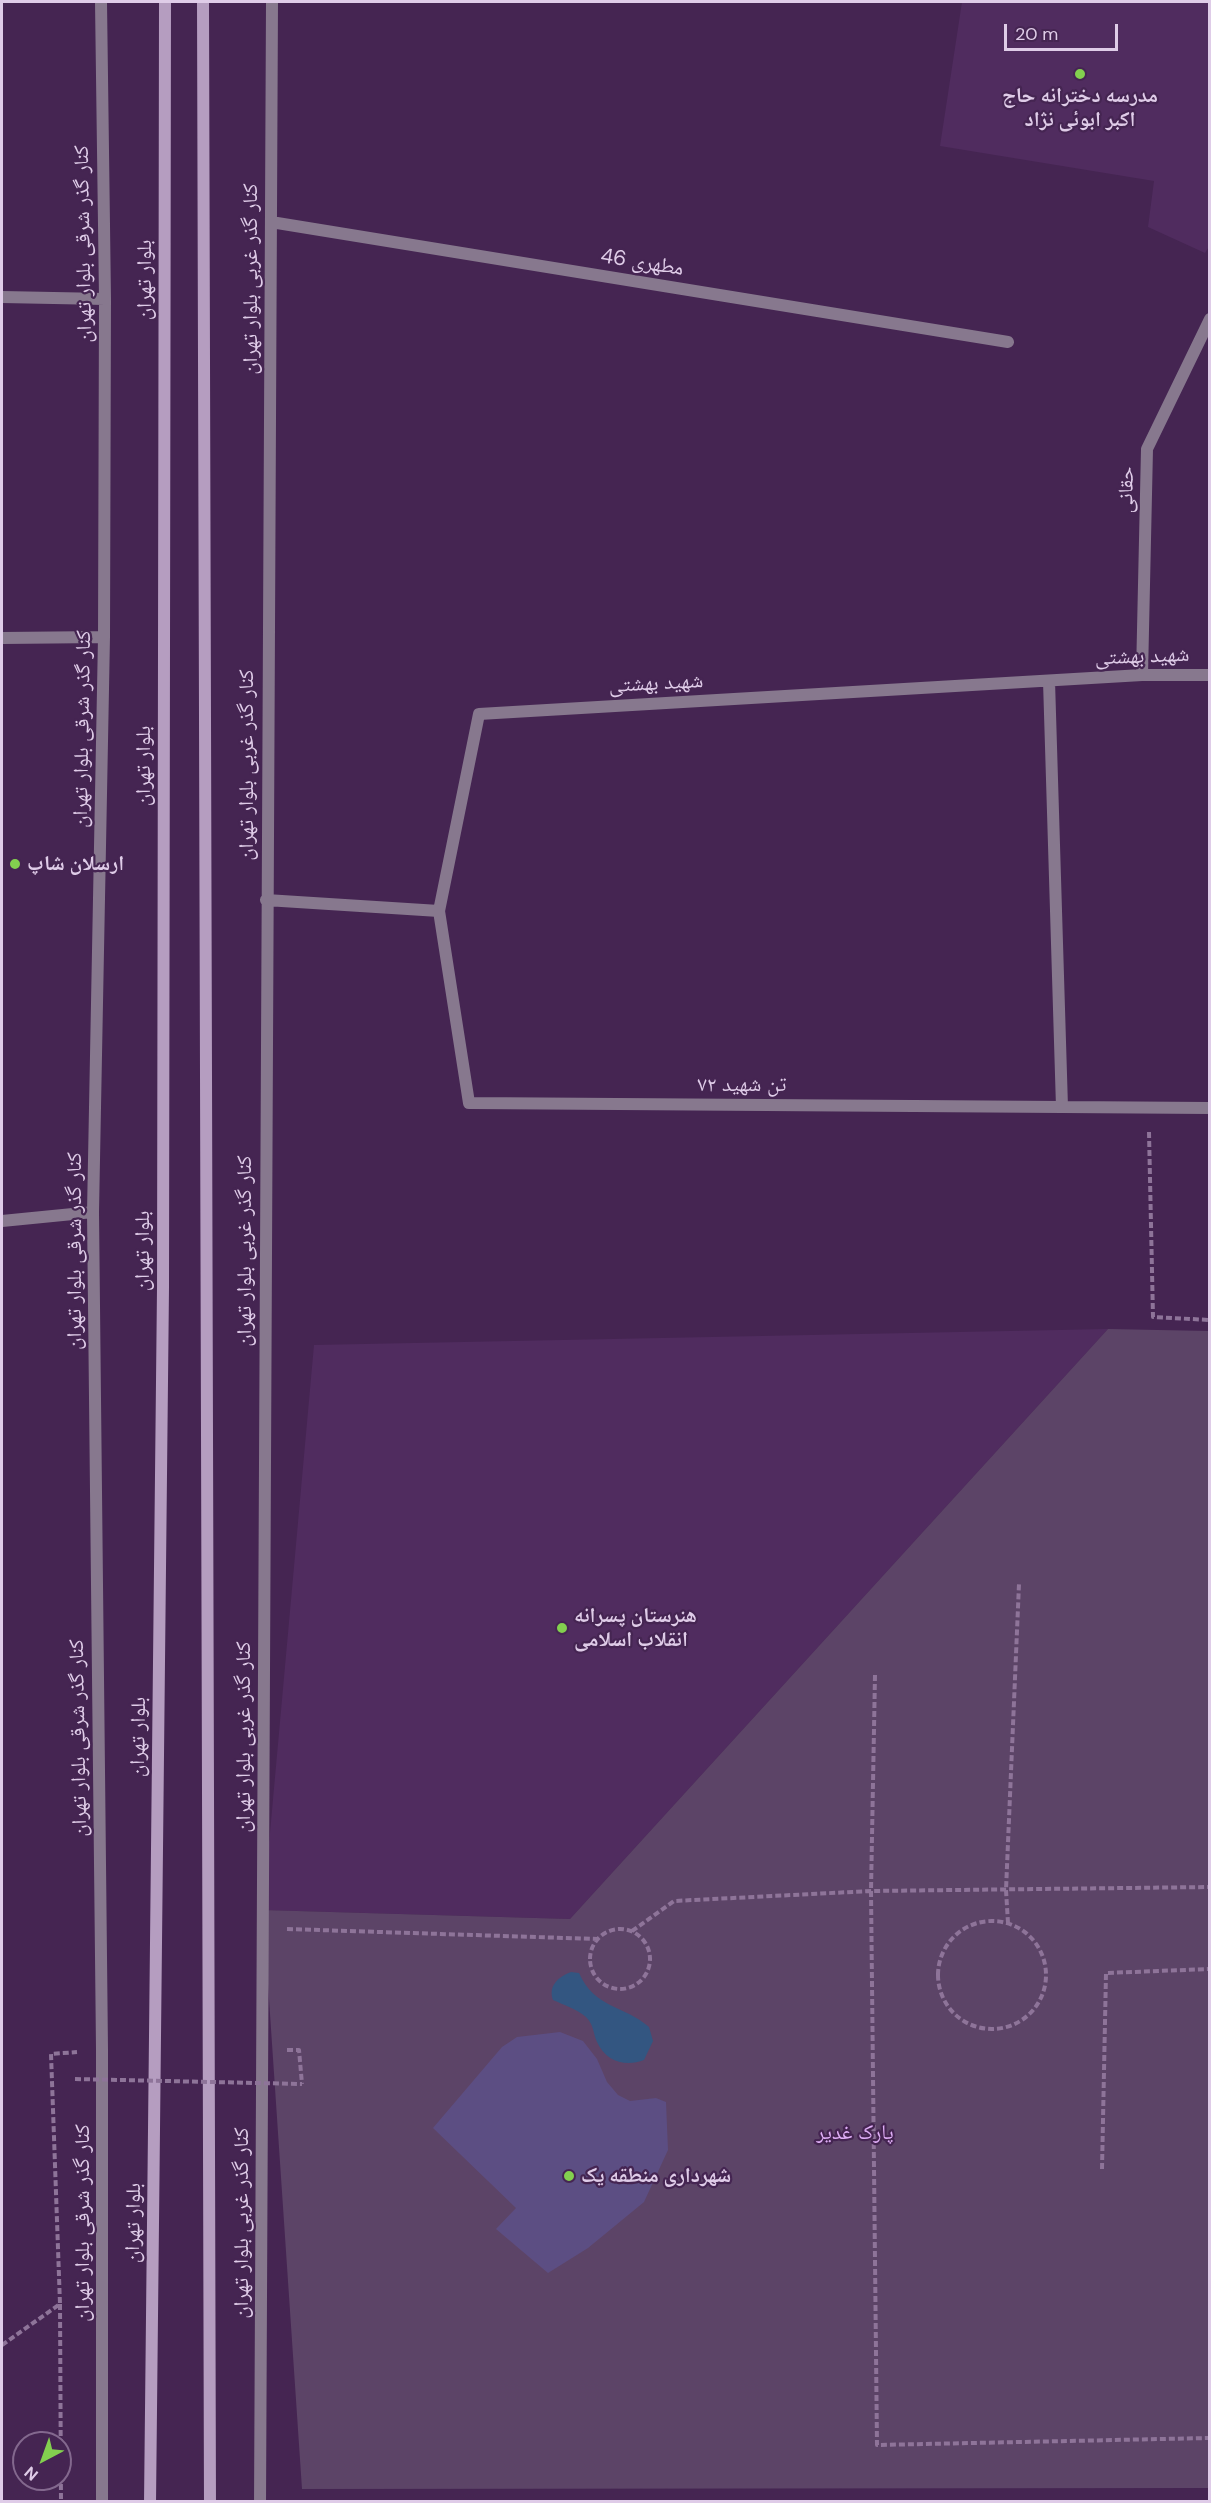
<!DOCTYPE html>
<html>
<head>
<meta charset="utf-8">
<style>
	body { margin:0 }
	#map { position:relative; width:1211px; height:2503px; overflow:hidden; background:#452552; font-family:"DM Sans",sans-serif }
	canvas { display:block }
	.frame { position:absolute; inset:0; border:3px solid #dfcce8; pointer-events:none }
	.north { position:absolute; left:12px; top:2431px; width:60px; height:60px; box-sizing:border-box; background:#452552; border:2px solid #83688e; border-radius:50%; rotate:221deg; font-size:16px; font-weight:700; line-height:24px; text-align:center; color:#dfcce8 }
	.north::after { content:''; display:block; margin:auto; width:21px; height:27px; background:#83d04f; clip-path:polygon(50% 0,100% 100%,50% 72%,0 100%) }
	.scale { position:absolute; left:1004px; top:24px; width:114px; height:27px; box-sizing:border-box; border:3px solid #dfcce8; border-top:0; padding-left:8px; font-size:18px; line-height:21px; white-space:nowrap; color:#dfcce8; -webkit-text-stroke:4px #452552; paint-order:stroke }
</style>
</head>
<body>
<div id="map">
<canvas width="1211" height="2503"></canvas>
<div class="frame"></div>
<div class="north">N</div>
<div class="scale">20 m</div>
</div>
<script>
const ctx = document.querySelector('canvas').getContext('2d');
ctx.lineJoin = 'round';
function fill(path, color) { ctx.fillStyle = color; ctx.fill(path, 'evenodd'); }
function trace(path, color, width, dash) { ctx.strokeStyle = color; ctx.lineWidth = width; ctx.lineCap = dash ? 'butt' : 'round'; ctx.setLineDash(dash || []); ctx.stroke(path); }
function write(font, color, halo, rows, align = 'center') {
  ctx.font = font + ' "DM Sans","Noto Naskh Arabic",sans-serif'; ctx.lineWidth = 4.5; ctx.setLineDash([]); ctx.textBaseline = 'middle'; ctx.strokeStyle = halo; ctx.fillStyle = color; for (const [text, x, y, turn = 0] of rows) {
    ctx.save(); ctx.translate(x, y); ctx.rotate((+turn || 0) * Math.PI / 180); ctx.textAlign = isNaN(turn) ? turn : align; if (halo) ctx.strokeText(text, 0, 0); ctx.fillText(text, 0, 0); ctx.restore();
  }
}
fill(new Path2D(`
	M962 2H1209L1210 245 1205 253 1148 227 1154 181 940 146Z
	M1108 1329 570 1919 263 1910 314 1345Z`), '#502c5f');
fill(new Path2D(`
	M1108 1329 1209 1331V2488L302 2489 263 1910 570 1919Z`), '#5c4467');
fill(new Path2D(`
	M571 1972 579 1973C595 2009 624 2005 649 2027L653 2041 644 2060C626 2067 606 2062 597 2042 593 2033 594 2025 586 2017 577 2009 564 2005 553 2000 548 1986 558 1977 571 1972Z`), '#335681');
fill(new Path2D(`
	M560 2032 583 2041 597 2059 607 2082 618 2095 630 2101 656 2098 666 2102 668 2150 644 2202 588 2248 548 2273 496 2229 516 2208 433 2128 502 2047 517 2037Z`), '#5c4e83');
trace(new Path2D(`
	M1149 1132 1153 1317 1210 1320
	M875 1675 871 1891 877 2445 1210 2438
	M938 1975a54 54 0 1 1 108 0a54 54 0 1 1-108 0Z
	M1008 1923 1006 1890 1019 1584
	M287 1929 597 1939
	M590 1959a30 30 0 1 1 60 0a30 30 0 1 1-60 0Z
	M632 1931 674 1901 871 1891 1210 1887
	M287 2050H299L302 2084
	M1102 2169 1106 1973 1210 1969
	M60 2304 61 2502
	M2 2345 60 2304 51 2054 77 2052`), '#8e7499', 4, [6, 3]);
trace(new Path2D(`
	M101 2 105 299 104 637 93 1212 102 2049V2502
	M271 222 1008 342
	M2 297 105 299
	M2 638 104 637
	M1142 675 1147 449 1210 319
	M1049 681 1062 1107
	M266 900 439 911 479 714 1142 675H1210
	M439 911 469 1103 1210 1108
	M2 1221 93 1212
	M260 2502 272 2`), '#87788e', 12);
trace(new Path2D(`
	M203 2 210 2502
	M150 2502 163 1288 165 2`), '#b59dc0', 12);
trace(new Path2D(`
	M75 2079 302 2084`), '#8e7499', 4, [6, 3]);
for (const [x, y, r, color] of [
	[1080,74,6,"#83d04f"],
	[15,864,6,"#83d04f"],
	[562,1628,6,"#83d04f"],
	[569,2176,6,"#83d04f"]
]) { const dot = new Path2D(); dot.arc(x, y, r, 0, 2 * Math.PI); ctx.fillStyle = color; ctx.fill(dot); trace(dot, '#452552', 2); }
write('bold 21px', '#dfcce8', '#452552', [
	["مدرسه دخترانه حاج",1080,96,"center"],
	["اکبر ابوئی نژاد",1080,120,"center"],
	["ارسلان شاپ",27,864],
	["هنرستان پسرانه",574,1616],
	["انقلاب اسلامی",574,1640],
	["شهرداری منطقه یک",581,2176]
], 'left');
write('21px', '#dfcce8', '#452552', [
	["کنار گذر شرقی بلوار تهران",84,244,-91],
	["مطهری 46",642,263,9],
	["کنار گذر غربی بلوار تهران",251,279,-90],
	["بلوار تهران",145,280,-90],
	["حقانی",1127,490,-89],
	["شهید بهشتی",1142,657,-2],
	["شهید بهشتی",656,684,-3],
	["کنار گذر شرقی بلوار تهران",83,729,-89],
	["کنار گذر غربی بلوار تهران",247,765,-90],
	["بلوار تهران",144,766,-90],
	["۷۲ تن شهید",742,1085],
	["کنار گذر شرقی بلوار تهران",75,1251,-90],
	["بلوار تهران",143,1251,-90],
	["کنار گذر غربی بلوار تهران",245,1251,-90],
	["بلوار تهران",139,1737,-89],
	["کنار گذر غربی بلوار تهران",244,1737,-90],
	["کنار گذر شرقی بلوار تهران",79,1738,-91],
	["کنار گذر شرقی بلوار تهران",83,2223,-90],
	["بلوار تهران",134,2223,-89],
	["کنار گذر غربی بلوار تهران",242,2223,-90]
]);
write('21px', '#dfaef6', '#452552', [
	["پارک غدیر",855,2133]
]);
</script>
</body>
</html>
